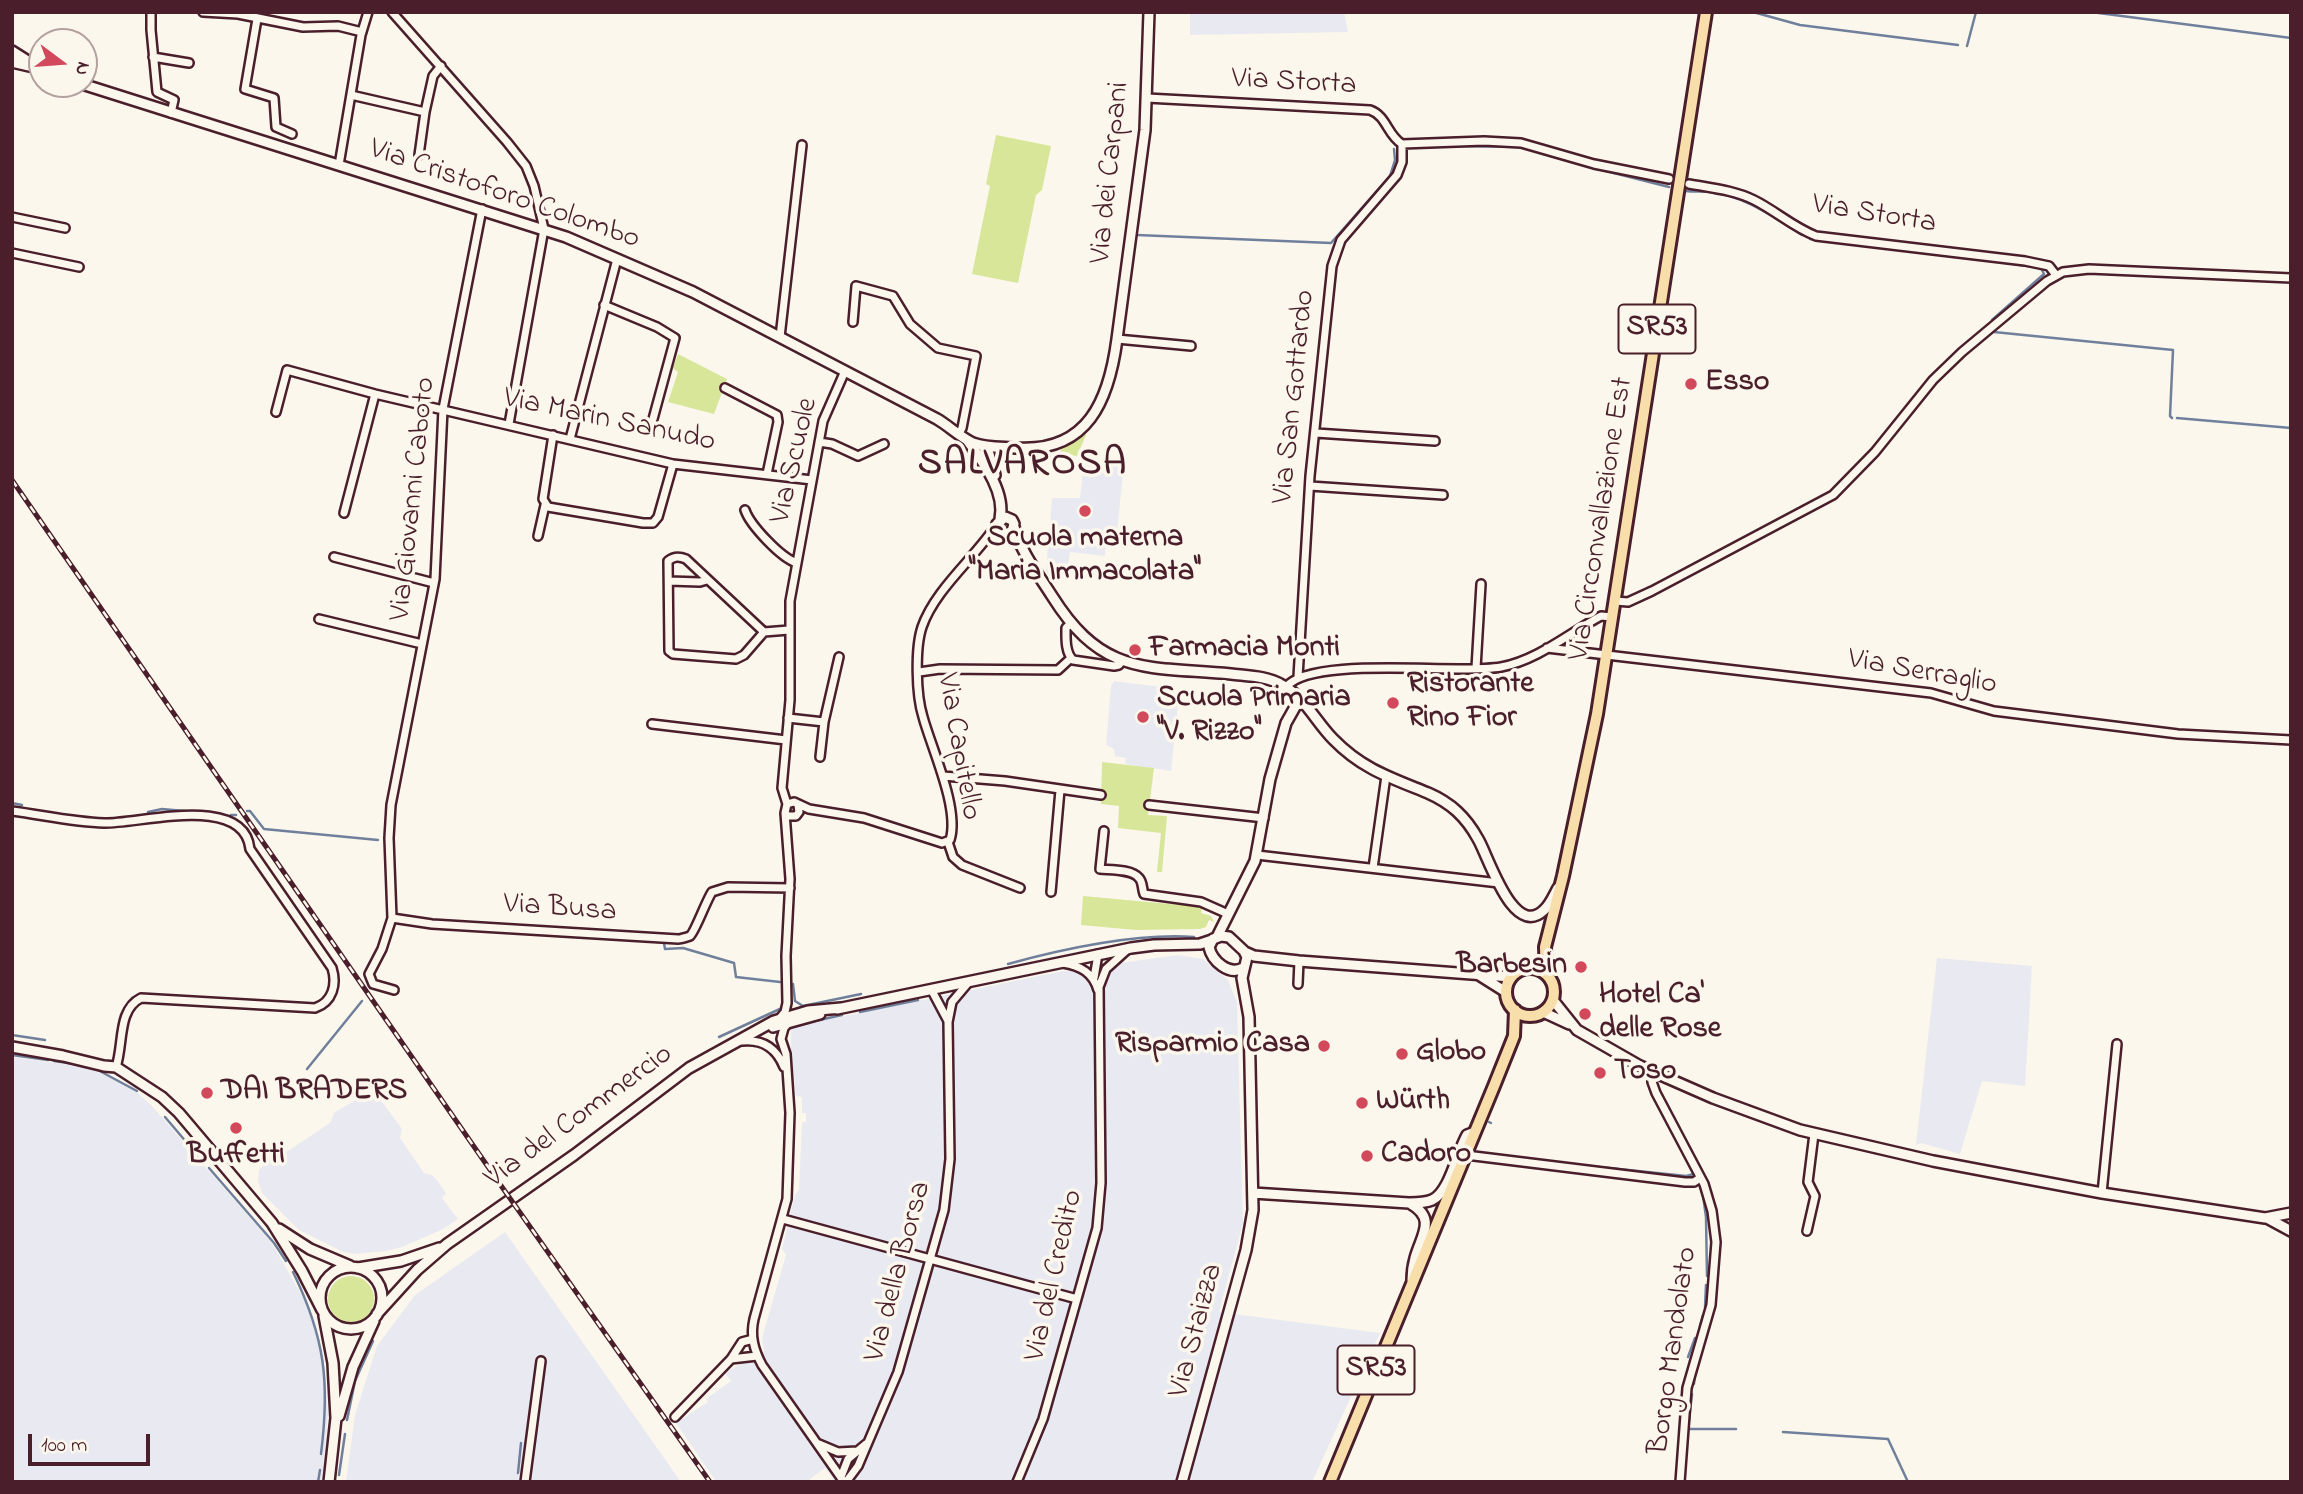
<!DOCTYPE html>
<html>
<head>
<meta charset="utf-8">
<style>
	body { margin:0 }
	#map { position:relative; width:2303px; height:1494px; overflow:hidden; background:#fbf7ec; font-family:"Indie Flower",sans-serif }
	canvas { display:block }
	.frame { position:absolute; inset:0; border:14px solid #4a1f2b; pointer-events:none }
	.north { position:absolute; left:28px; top:28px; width:70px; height:70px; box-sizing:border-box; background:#fbf7ec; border:2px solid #b4a19f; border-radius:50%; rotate:106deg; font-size:19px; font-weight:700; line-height:28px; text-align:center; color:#4a1f2b }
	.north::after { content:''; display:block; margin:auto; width:24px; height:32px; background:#d1495b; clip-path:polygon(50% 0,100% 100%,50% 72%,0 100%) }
	.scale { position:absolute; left:28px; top:1434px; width:122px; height:32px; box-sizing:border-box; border:4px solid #4a1f2b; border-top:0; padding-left:9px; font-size:21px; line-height:24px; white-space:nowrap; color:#4a1f2b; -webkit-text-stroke:5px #fbf7ec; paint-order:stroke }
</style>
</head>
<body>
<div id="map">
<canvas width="2303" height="1494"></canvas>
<div class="frame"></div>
<div class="north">N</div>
<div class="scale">100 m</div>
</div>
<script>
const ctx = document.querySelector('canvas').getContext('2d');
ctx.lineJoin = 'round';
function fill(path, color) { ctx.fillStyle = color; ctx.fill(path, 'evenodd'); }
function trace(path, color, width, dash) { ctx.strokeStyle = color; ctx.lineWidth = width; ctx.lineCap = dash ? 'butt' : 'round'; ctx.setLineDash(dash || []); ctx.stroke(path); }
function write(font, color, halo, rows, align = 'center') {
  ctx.font = font + ' "Indie Flower",sans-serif'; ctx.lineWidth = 7; ctx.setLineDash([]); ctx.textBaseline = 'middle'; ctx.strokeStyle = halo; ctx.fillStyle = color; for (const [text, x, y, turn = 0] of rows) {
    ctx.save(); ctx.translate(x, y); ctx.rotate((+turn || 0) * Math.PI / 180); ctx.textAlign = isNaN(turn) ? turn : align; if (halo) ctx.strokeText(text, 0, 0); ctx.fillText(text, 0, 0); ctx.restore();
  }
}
fill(new Path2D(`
	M1190 12H1344L1348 32 1190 35Z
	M1080 460 1124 463 1116 543H1106L1105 556 1070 552 1067 571 1060 577 1048 575 1046 571 1052 498H1080L1083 470 1080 466Z
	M1114 681 1161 687V702L1178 703 1171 771 1125 764 1126 758 1115 756 1114 749 1106 745 1111 686Z
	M1178 955 1203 959 1228 980 1237 1002 1243 1223 1219 1312 1380 1333 1312 1482H835L825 1468 806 1482 715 1480 676 1423 708 1402 706 1399 731 1381 725 1373 764 1351 762 1338 786 1255 782 1249 795 1195 799 1190 802 1122H806V1113H802V1097L796 1096 791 1055V1027L1063 971Z
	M1937 958 2032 966 2025 1086 1982 1081 1960 1154 1921 1143 1916 1145Z
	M12 1057 86 1067 132 1088 152 1106 271 1242 306 1303 323 1356 328 1413 323 1482H12Z
	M362 1096 377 1098 383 1103 402 1129 400 1138 424 1173 432 1175 437 1180 446 1193 442 1198 458 1219 443 1229 402 1247 386 1251 355 1254 343 1252 299 1230 262 1193 258 1181 259 1170 272 1156 280 1150 288 1151 324 1127 331 1122 334 1113Z
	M505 1232 681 1482H346L355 1415 377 1346 415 1295Z`), '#e9eaf1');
fill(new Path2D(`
	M996 135 1051 146 1042 190 1036 195 1018 283 972 274 990 186 986 184Z
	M678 354 727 379 714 414 668 402 678 372 673 368Z
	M1085 433 1086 435 1077 456 1060 454 1061 447Z
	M1102 762 1154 768 1148 815 1167 816 1162 872H1157L1161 833 1118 828 1119 806 1101 804Z
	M1083 896 1202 907 1201 913 1211 916 1214 922 1209 920 1206 927 1200 929 1136 930 1081 925Z
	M328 1299a23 23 0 1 1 46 0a23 23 0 1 1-46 0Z`), '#d8e699');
trace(new Path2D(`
	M1753 12 1800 25 1958 45
	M2091 12 2291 38
	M1967 46 1976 12
	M1457 146 1524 147
	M1594 168 1669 187
	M1686 191C1694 192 1701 191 1709 192 1744 195 1773 217 1802 235
	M1137 235 1331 243 1390 176 1395 160 1394 149
	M1810 239 1936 254
	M1992 261 2041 268 2044 274 1992 320
	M1994 332 2173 350 2170 416 2172 418
	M2177 418 2291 428
	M12 803 22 805
	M247 811H250L264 829 378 840
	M148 812 162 809 219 814
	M231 815H236
	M664 943 665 949 683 948 734 963 736 977 780 982
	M1008 964C1063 949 1137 933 1194 937
	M793 984 795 1001 803 1006 861 994
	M860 1012 918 1000
	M815 1021 842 1015
	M12 1035 45 1040
	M719 1037 782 1008
	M12 1055 48 1060
	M54 1061 81 1065
	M94 1068 137 1091
	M307 1069 362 1001
	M165 1117 199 1157
	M1489 1122 1491 1123
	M1580 1165 1686 1176 1694 1174
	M209 1168 274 1243 286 1261
	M1703 1195 1706 1217 1707 1276
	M293 1272C325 1338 330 1382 321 1454
	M1705 1307 1706 1285
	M1700 1326 1703 1315
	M1688 1357 1695 1338
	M1694 1384 1695 1370
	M1692 1394 1688 1429H1736
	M347 1420 355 1381 373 1341
	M1783 1432 1888 1439 1908 1482
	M518 1473 521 1443
	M339 1475 345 1434
	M318 1482 320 1470`), '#70809c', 2.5);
const minor = new Path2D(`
	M151 12V30L157 92 174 100 171 113
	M203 12 238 14 303 27 338 26 362 32
	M392 12 507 142 526 166 534 186 544 229 509 424
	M257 19 245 89 274 98 276 127 292 134
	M153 57 189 63
	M351 95 425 112 419 155
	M1147 98 1370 110C1387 116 1387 135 1402 144L1484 141 1521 143 1594 164 1669 179
	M425 112 433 76 441 66
	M339 165 361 35 368 12
	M1689 184C1711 188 1734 190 1754 200 1776 211 1793 227 1816 236L2025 261 2049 266 2056 275
	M12 217 65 228
	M12 253 79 267
	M604 305 657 327 675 338 653 419
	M853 322 856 286 893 296 910 324 938 348 976 356 962 428 959 434
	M780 337 802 145
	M1117 339 1191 346
	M725 388 777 415 778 422 767 474
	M276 412 287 370 375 394 673 464 812 480
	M1316 433 1435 441
	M553 435 543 499 548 507 643 523H653L658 517 673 464
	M570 439 617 259
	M819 442 832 444 858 456 884 444
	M1310 486 1443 495
	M745 510C750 525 781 558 797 563
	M344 513 375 394
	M538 536 545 505
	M334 557 434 583
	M669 581 700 582 707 580
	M1615 601 1628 602 1652 591 1833 495 1875 452 1933 380 1962 352 2047 281 2063 272 2089 269 2291 278
	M319 619 422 644
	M1070 624 1066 628C1066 638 1065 652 1073 660L1114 666 1119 665 1122 661
	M764 632 686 559C679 556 674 556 668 561L669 651 673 654 736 659 744 655 764 632 789 630
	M1547 648 1931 693 1994 711 2178 734 2291 740
	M1476 668 1481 584
	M919 672 940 669 1058 670 1071 658
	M1298 677 1310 476 1332 266 1341 240 1397 175 1402 162V144
	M1286 687C1312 655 1457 675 1501 667 1538 660 1569 633 1601 616L1612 617
	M788 718 824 722
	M652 724 786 740
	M820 757 824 722 839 657
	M943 776 1005 781 1101 795
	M787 804 782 788 790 700V601L823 421 845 371
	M798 805 799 812 796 816H788L785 813 787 804 794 802 809 809 864 818 942 843 950 840C960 809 931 747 923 717 916 695 915 648 922 627 935 589 976 557 997 524
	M1149 805 1264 818
	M12 811C43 815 73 822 104 823 139 824 244 793 250 849L332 968C337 984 333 1002 315 1008L141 998C117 1010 124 1044 116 1067
	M1104 831 1100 869C1111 870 1132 869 1139 878 1143 882 1142 889 1144 894L1201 902 1228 914
	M948 842 953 857 962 865 1020 888
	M1257 855 1499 883
	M1373 868 1386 776
	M1051 892 1060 790
	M392 918 389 838 391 805 435 579 443 409 482 209
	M1063 963C1081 966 1093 973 1098 990
	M1094 978 1098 954
	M1298 984 1299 961
	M931 989 948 1021
	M394 990 373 984 369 974 382 949 392 918 432 924 678 939C681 939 687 937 690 936 695 932 706 901 712 892L728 887 790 888
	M780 1018 785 1012 787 1003 786 956 790 879 785 813
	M789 1022 784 1028 781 1039 786 1054 790 1113 787 1199 754 1319C750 1336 754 1350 762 1365L844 1482
	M742 1041C762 1039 776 1047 784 1067
	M1652 1072V1082L1656 1093 1704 1184 1712 1211 1716 1242 1711 1305 1687 1388 1680 1482
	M1466 1155 1685 1182H1694L1700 1178
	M2102 1193 2117 1044
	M783 1219 1077 1299
	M1807 1231 1815 1196 1808 1182 1814 1134
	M731 1359 757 1356
	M675 1417 731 1359 742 1342 753 1339
	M819 1444 838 1452 857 1451
	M841 1477 848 1459 866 1444
	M525 1482 541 1361
	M846 1482 858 1466 898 1372 944 1210 950 1159 948 1022 952 1002 968 983
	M1017 1482 1043 1419 1097 1228 1101 1183 1099 987 1106 969 1127 950`);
const tertiary = new Path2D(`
	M12 51 31 63
	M12 62 42 69
	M82 84 566 237 693 292 937 419C949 426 960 437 973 443 986 448 1002 447 1016 448 1088 453 1109 400 1117 339L1145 130 1149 12
	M967 440C982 461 1006 491 1000 519
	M989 454 995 475
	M1014 527C1021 552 1038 574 1052 596 1103 677 1146 666 1231 674 1248 676 1267 676 1282 685 1304 696 1316 722 1333 739 1362 769 1391 778 1428 793 1451 803 1466 817 1478 839 1488 855 1513 940 1544 910 1550 905 1554 895 1558 888
	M1006 534 1012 531 1014 524 1012 520 1005 517 997 524 999 531 1018 543
	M1217 937 1255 861 1270 779 1286 723 1299 700
	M1245 952 1254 956 1299 961 1511 977
	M1479 975 1506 992
	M1553 1000 1577 1030 1640 1066 1713 1098 1800 1130 1933 1161 2102 1193 2265 1218 2291 1213
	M837 1009 1131 948 1154 945 1200 944 1212 940
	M1543 1012 1569 1024
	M773 1027 820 1014
	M12 1047 63 1056 104 1066 116 1067 162 1097 179 1113 272 1223 302 1271 322 1310
	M1253 1193 1409 1203C1417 1203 1425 1203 1432 1200 1450 1192 1457 1152 1467 1135L1475 1132
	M1411 1204C1437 1219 1421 1236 1415 1258 1413 1265 1412 1272 1412 1280
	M2267 1218 2291 1231
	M279 1229 310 1249 350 1266
	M320 1298a31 31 0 1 1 62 0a31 31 0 1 1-62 0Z
	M358 1268 401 1261 439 1248
	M377 1314 417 1270 447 1244 574 1155 689 1068 774 1021 808 1011 841 1008
	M324 1316 333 1363 336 1418 329 1482
	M339 1416 353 1367 374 1321
	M1182 1482 1246 1250 1253 1210 1249 1017 1242 978 1247 957 1244 951 1229 937 1221 936 1213 939 1209 947C1212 961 1229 976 1243 968`);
const primary = new Path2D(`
	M1506 992a24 24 0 1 1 48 0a24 24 0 1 1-48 0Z
	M1546 974 1545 947 1563 876 1597 714 1706 12
	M1330 1482 1494 1086 1514 1036 1515 1010`);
trace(minor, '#4a1f2b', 12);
trace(tertiary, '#4a1f2b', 14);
trace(primary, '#4a1f2b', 16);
trace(minor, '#fbf7ec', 7);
trace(tertiary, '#fbf7ec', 9);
trace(primary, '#f8deab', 10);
const rail = new Path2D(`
	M12 480 502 1187 710 1482`);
trace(rail, '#4a1f2b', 5);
trace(rail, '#fbf7ec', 2.5, [8]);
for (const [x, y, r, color] of [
	[1691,384,7,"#d1495b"],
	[1085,511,7,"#d1495b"],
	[1135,650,7,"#d1495b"],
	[1393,703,7,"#d1495b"],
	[1143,717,7,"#d1495b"],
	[1581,967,7,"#d1495b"],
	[1585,1014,7,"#d1495b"],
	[1324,1046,7,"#d1495b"],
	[1402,1054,7,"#d1495b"],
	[1600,1073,7,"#d1495b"],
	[207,1093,7,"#d1495b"],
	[1362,1103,7,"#d1495b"],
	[236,1128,7,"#d1495b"],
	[1367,1156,7,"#d1495b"]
]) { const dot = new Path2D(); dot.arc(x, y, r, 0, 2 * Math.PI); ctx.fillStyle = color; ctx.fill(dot); trace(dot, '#fbf7ec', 2.5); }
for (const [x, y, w] of [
	[1657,329,77],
	[1376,1370,77]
]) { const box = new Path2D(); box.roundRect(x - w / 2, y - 24.5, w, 49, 5); ctx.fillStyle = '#fbf7ec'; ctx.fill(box); trace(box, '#4a1f2b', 2); }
write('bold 28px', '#4a1f2b', null, [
	["SR53",1657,329],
	["SR53",1376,1370]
]);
write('30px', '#4a1f2b', '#fbf7ec', [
	["Via Storta",1294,84,3],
	["Via dei Carpani",1112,173,-84],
	["Via Cristoforo Colombo",504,196,19],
	["Via Storta",1874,216,9],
	["Via San Gottardo",1296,397,-84],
	["Via Marin Sanudo",609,422,12],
	["Via Scuole",796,461,-77],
	["Via Giovanni Caboto",415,499,-84],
	["Via Circonvallazione Est",1603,519,-81],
	["Via Serraglio",1922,674,10],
	["Via Capitello",957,747,80],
	["Via Busa",560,910,4],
	["Via del Commercio",580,1118,-36],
	["Via della Borsa",900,1272,-75],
	["Via del Credito",1056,1276,-77],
	["Via Staizza",1198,1331,-75],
	["Borgo Mandolato",1675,1351,-82]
]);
write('bold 30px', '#4a1f2b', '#fbf7ec', [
	["Esso",1705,384],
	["Scuola materna",1085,540,"center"],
	["\"Maria Immacolata\"",1085,574,"center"],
	["Farmacia Monti",1149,650],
	["Ristorante",1407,686],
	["Rino Fior",1407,720],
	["Scuola Primaria",1157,700],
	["\"V. Rizzo\"",1157,734],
	["Barbesin",1567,967,"right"],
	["Hotel Ca'",1599,997],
	["delle Rose",1599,1031],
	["Risparmio Casa",1310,1046,"right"],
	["Globo",1416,1054],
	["Toso",1614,1073],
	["DAI BRADERS",221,1093],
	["Würth",1376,1103],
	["Cadoro",1381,1156],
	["Buffetti",236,1157,"center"]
], 'left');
ctx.letterSpacing = '2px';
write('bold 37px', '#4a1f2b', '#fbf7ec', [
	["SALVAROSA",1023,467]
]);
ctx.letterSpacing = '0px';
</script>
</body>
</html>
